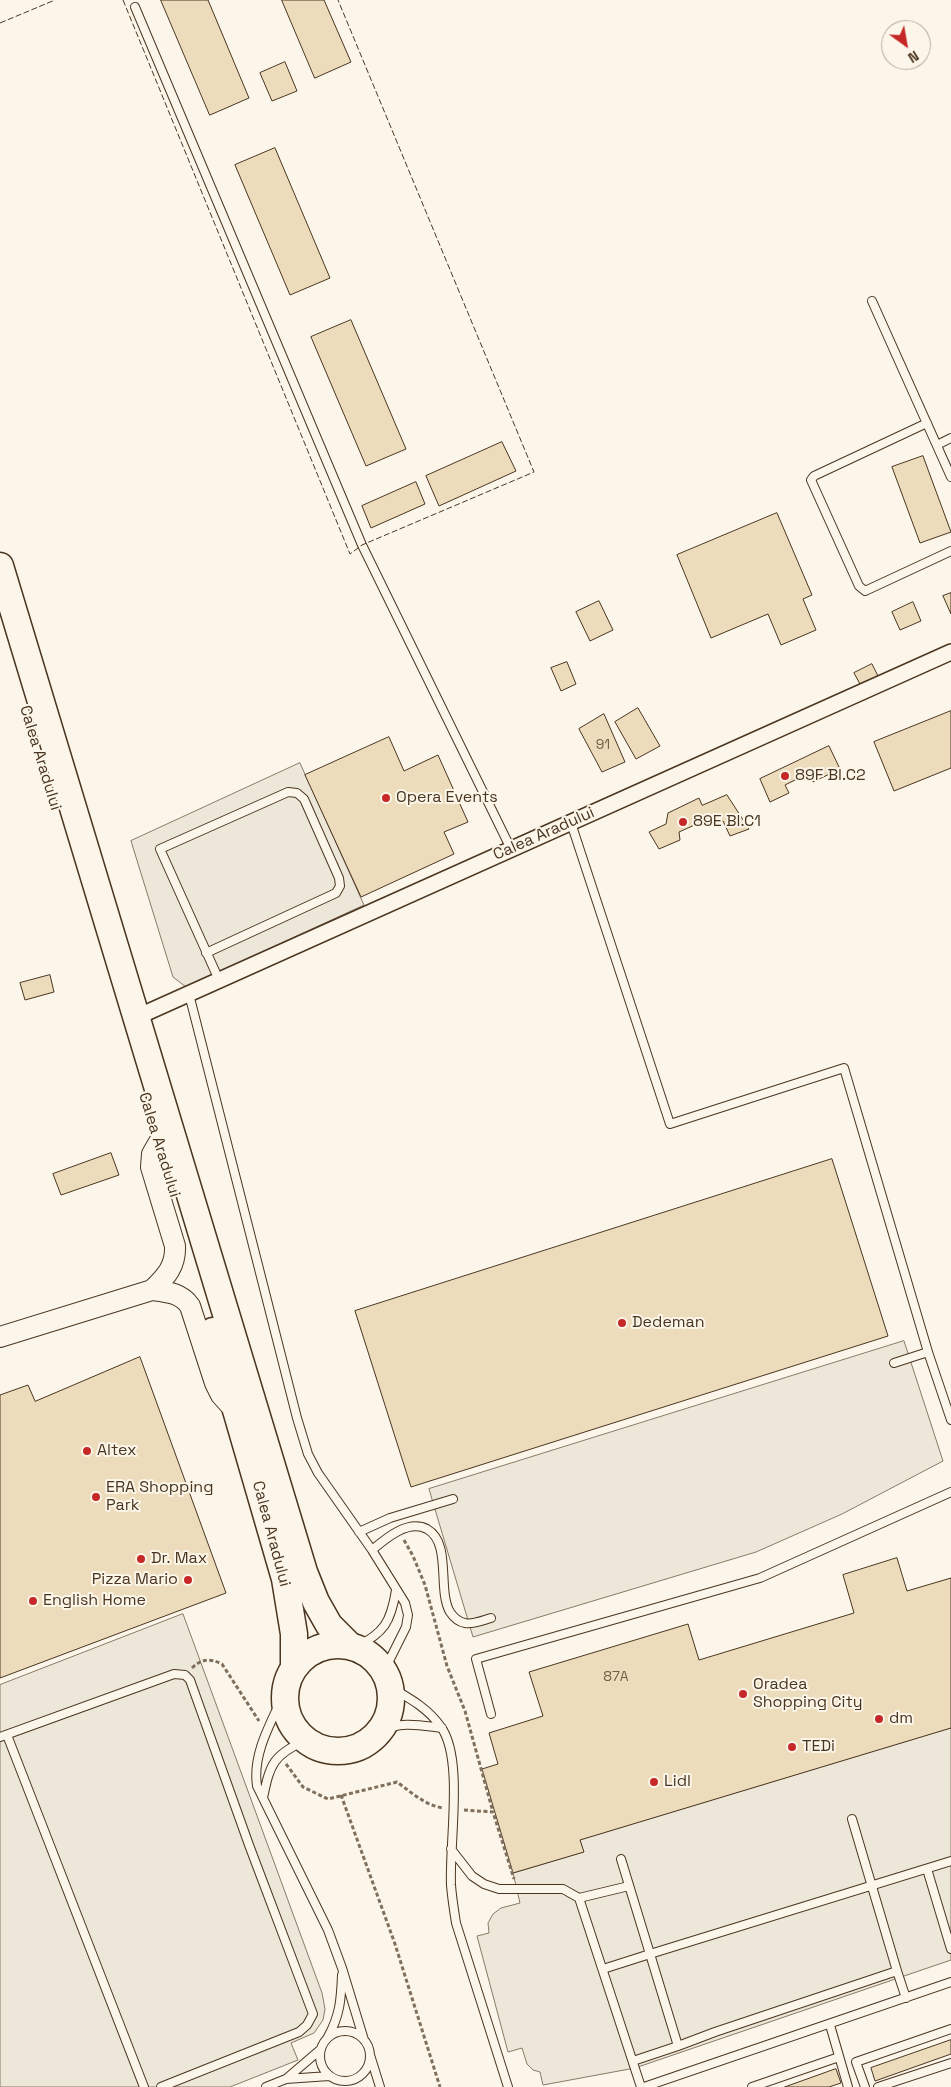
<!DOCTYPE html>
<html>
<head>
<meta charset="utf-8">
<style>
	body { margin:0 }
	#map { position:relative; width:951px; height:2087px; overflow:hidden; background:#fbf6e9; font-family:"Space Grotesk",sans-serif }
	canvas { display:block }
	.north { position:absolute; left:881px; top:20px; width:50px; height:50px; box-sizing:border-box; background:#fbf6e9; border:1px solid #b4a999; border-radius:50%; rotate:148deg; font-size:14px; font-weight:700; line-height:20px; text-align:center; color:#4a3520 }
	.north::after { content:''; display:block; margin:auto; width:18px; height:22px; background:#c62828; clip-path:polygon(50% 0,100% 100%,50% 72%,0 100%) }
</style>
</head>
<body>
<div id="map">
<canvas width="951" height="2087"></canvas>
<div class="north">N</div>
</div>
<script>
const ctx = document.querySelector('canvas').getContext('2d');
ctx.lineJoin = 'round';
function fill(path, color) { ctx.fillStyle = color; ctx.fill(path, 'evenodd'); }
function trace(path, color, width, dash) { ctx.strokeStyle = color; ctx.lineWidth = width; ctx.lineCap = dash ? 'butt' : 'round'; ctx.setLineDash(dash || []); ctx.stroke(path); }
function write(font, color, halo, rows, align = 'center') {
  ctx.font = font + ' "Space Grotesk",sans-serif'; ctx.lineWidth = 4; ctx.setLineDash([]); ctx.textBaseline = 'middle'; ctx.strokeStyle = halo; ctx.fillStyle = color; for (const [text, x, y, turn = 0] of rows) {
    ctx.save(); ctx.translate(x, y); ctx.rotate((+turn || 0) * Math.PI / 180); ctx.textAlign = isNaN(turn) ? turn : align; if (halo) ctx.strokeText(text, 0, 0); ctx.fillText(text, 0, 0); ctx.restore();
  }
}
const parking = new Path2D(`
	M300 763 364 905 186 987 173 977 131 841Z
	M904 1341 943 1461 842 1514 756 1552 473 1637 429 1489Z
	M183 1614 322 1993 325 2009 323 2020 314 2033 291 2043 298 2060 230 2087H0V1685Z
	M951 1728V1960L635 2068 543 2085 540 2072 533 2070 527 2064 522 2048 508 2052 477 1936 489 1933 488 1923 493 1914 501 1908 520 1903 513 1873 583 1852 580 1840Z`);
fill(parking, '#ede7d9');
trace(parking, '#887966', 1);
const building = new Path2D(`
	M161 0H208L249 98 210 115Z
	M282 0H324L351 62 315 78Z
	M285 62 297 91 272 101 260 73Z
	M275 148 330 278 290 295 235 165Z
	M351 320 406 449 366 466 311 337Z
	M502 442 516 471 439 506 426 476Z
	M923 456 951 532 920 543 892 467Z
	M416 482 425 504 371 528 362 506Z
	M777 513 812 595 803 599 816 630 781 645 768 614 711 638 677 555Z
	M951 593V614L943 596Z
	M599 601 613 630 590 641 576 612Z
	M913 602 921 621 900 630 892 612Z
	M567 662 576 684 561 691 551 668Z
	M872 664 878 676 860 684 854 673Z
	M638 708 660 746 636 759 615 722Z
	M951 711V768L894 791 874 742Z
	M604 714 625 762 602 772 579 729Z
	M389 737 404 771 438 755 468 822 444 832 454 854 361 897 305 775Z
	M829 746 840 769 813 782 809 773 785 785 789 793 770 802 760 779Z
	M727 795 749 829 730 836 723 821 711 825 708 819 679 832 680 840 659 849 649 832 666 824 668 813 699 798 702 805Z
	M50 975 54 992 25 1000 20 983Z
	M111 1153 119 1175 61 1195 53 1174Z
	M832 1159 888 1336 411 1487 355 1311Z
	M140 1357 226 1593 0 1678V1395L28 1385 35 1401Z
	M897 1558 907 1591 951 1578V1728L580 1840 584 1852 513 1873 482 1769 498 1764 489 1733 543 1716 529 1672 688 1624 699 1660 854 1613 843 1575Z
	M951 2040V2054L875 2081 871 2068Z
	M836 2069 841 2083 829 2087H785Z`);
fill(building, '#ecdcbc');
trace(building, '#4a3520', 1);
const lane = new Path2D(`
	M135 7 362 545 511 849
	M872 301 951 477
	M927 423 814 476 811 480 859 586 865 591 951 551
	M937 445 951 438
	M571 823 670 1124 844 1068 928 1352
	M206 953 336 893 340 886 339 878 304 799 297 793 288 792 160 849 219 980
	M189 994 297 1418 308 1454 318 1473 372 1550 405 1603 408 1615 406 1627 384 1671
	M894 1363 928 1352 951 1420
	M359 1532 390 1518 453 1499
	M372 1550C385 1539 408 1519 427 1529 452 1543 437 1590 450 1612 454 1618 459 1622 465 1623 472 1625 484 1620 491 1618
	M356 1647C384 1633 391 1622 396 1590
	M390 1687C409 1698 428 1708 441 1727 464 1759 449 1843 451 1885 452 1898 454 1910 456 1923L508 2087
	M285 1692C272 1721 252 1753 257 1786L328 1930 342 1968 364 2040
	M491 1714 476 1659 760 1578 951 1492
	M379 1731C403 1721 418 1725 442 1728
	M7 1735 144 2087
	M0 1737 174 1674 185 1675 190 1680 249 1845 313 2014 307 2025 299 2032 161 2087
	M263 1798C270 1764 273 1755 306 1740
	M451 1849 472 1876 484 1884 499 1889H563L579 1898 641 2087
	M621 1859 650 1954 951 1861
	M927 1869 951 1949
	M579 1898 629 1886
	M603 1969 650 1954 678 2046 715 2032 897 1971 852 1819
	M897 1971 906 1998
	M830 2025 848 2087
	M320 2056a25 25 0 1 1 50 0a25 25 0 1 1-50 0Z
	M328 2037C340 2015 341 2000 342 1975
	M370 2055 380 2087
	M633 2061 678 2046
	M286 2079 321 2049
	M266 2087 286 2079 329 2076
	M644 2087 951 1982
	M752 2087 839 2057
	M865 2087 856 2062 951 2029
	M878 2087 951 2063`);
const street = new Path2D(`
	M137 1017 951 652`);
const secondary = new Path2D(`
	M152 1290C166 1277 176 1266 175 1246L151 1167 152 1154 159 1142
	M0 1337 152 1290C168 1292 181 1293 190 1306L215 1383 221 1395 230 1405`);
const highway = new Path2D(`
	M0 566 304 1572 316 1602 329 1625 349 1645
	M213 1331 285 1579 294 1634V1667
	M285 1698a53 53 0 1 1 106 0a53 53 0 1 1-106 0Z`);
trace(lane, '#4a3520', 10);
trace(street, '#4a3520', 18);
trace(secondary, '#4a3520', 22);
trace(highway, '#4a3520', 29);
trace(new Path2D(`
	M404 1540 413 1556 425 1585 447 1666 465 1711 493 1812
	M192 1668C201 1659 210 1658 222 1664L259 1721
	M286 1764 303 1787 328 1799 397 1782C412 1793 425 1805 443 1808
	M341 1795 395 1944 440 2087
	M464 1810 493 1812 514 1879`), '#7f6f5c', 3, [4, 2.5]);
trace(lane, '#fbf6e9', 8);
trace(street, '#fbf6e9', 15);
trace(secondary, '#fbf6e9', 20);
trace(highway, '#fbf6e9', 26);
trace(new Path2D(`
	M123 0 350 554 362 545 534 472 338 0
	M0 23 55 0`), '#4a3520', 1, [6, 2.5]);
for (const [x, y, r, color] of [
	[785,776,5,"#c62828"],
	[386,798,5,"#c62828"],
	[683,822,5,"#c62828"],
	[622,1323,5,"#c62828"],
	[87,1451,5,"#c62828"],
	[96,1497,5,"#c62828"],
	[141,1559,5,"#c62828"],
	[188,1580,5,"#c62828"],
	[33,1601,5,"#c62828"],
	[743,1694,5,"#c62828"],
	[879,1719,5,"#c62828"],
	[792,1747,5,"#c62828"],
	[654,1782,5,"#c62828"]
]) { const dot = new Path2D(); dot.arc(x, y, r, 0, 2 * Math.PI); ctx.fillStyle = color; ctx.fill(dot); trace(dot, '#fbf6e9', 2); }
write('14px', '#725f47', null, [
	["91",603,745],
	["87A",616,1677]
]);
write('16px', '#4a3520', '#fbf6e9', [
	["Calea Aradului",40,758,73],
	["Calea Aradului",544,834,-24],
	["Calea Aradului",159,1145,73],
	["Calea Aradului",271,1534,75]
]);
write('16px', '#4a3520', '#fbf6e9', [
	["89F Bl.C2",795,776],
	["Opera Events",396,798],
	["89E Bl.C1",693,822],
	["Dedeman",632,1323],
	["Altex",97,1451],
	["ERA Shopping",106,1488],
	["Park",106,1506],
	["Dr. Max",151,1559],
	["Pizza Mario",178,1580,"right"],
	["English Home",43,1601],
	["Oradea",753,1685],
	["Shopping City",753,1703],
	["dm",889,1719],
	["TEDi",802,1747],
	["Lidl",664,1782]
], 'left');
</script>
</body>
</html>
